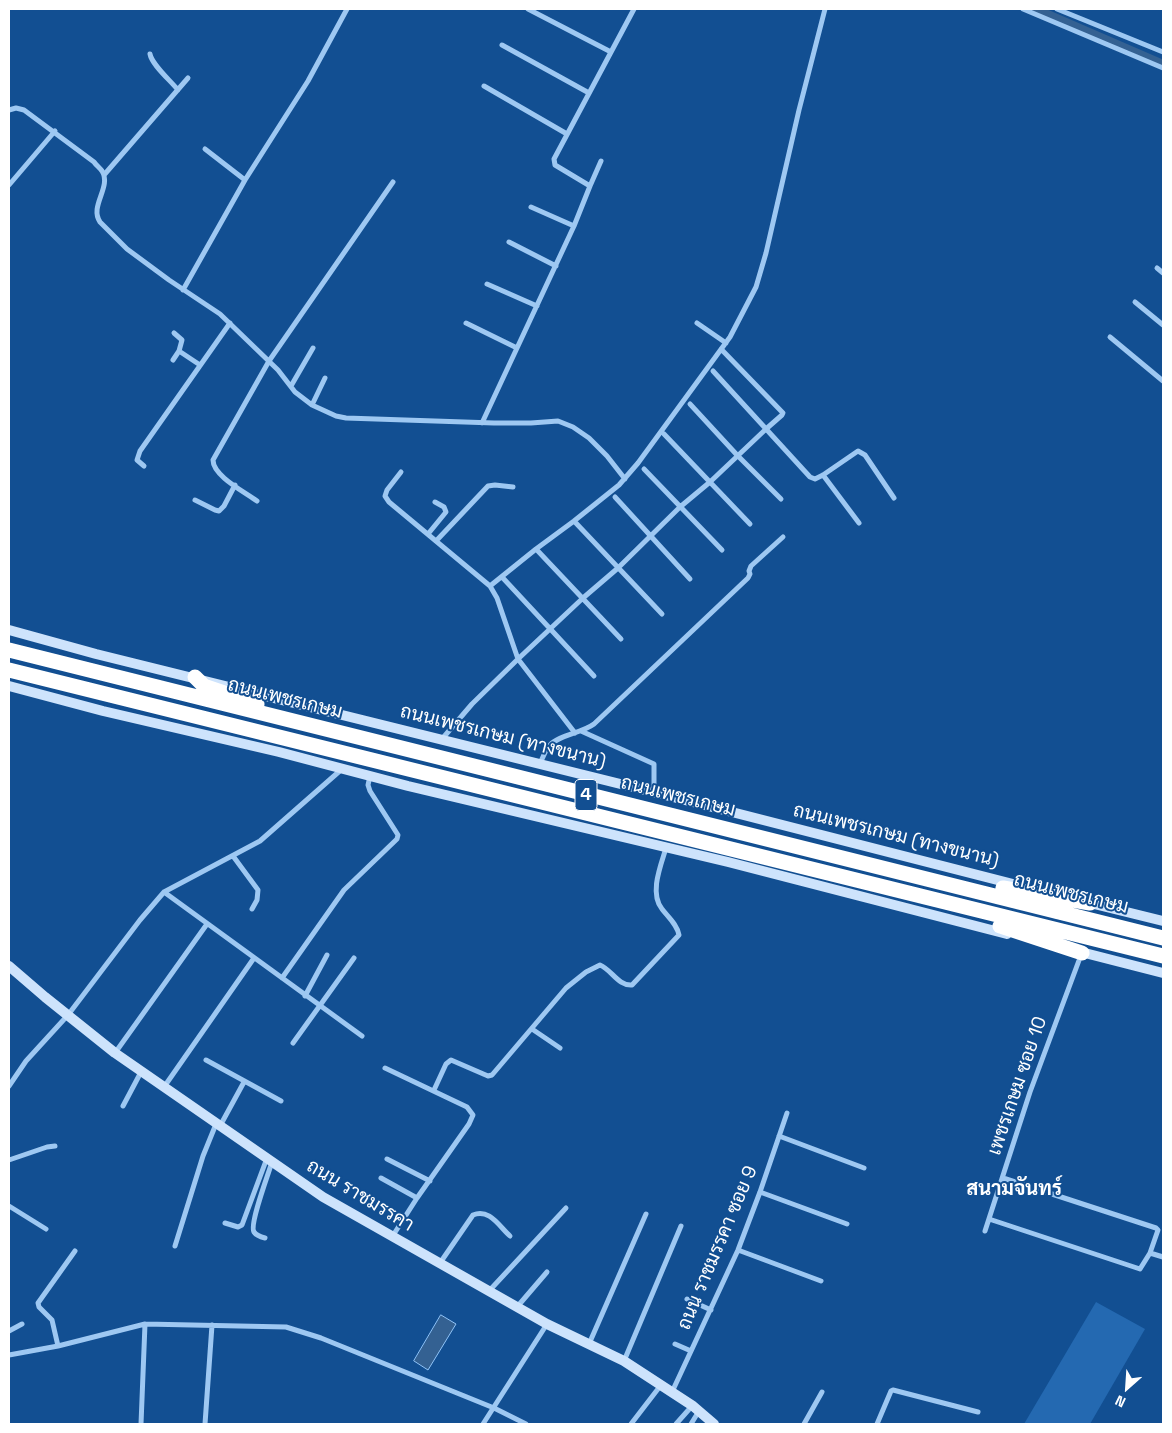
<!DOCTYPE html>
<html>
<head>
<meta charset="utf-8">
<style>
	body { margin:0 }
	#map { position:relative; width:1172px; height:1433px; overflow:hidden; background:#124f92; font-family:"Space Grotesk",sans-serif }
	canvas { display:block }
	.frame { position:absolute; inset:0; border:10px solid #fff; pointer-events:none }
	.north { position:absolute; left:1102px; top:1363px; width:50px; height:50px; -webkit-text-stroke:4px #124f92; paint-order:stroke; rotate:206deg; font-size:14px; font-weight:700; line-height:20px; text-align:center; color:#fff }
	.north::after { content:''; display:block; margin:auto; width:18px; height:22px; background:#fff; clip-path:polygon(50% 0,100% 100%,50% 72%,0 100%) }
</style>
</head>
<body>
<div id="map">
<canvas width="1172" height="1433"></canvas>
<div class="frame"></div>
<div class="north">N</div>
</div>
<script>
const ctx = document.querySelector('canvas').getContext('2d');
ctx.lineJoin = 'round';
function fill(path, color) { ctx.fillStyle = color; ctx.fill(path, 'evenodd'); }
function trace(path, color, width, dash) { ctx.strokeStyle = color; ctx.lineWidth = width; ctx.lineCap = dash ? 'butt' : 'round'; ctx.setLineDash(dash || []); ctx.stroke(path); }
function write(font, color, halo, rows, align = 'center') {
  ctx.font = font + ' "Space Grotesk",Sarabun,sans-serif'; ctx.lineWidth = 4; ctx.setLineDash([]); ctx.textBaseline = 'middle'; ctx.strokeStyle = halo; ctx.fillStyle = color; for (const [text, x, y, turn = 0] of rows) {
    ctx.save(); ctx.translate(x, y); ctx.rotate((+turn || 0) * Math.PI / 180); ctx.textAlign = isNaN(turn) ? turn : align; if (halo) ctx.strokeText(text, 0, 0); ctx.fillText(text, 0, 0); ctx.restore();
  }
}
fill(new Path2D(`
	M1096 1302 1145 1329 1090 1424H1024Z`), '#2469b1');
const water = new Path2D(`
	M441 1315 456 1324 428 1370 414 1361Z`);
fill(water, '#346192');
trace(water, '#90c3f6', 1);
trace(new Path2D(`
	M1036 9 1163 64`), '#346192', 8);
trace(new Path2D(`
	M528 9 611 52
	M1023 9 1163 68
	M1057 9 1163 52
	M502 45 589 93
	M150 54C152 65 170 80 178 90
	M484 86 567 134
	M9 110 16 108 24 110 94 162C96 165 100 168 102 171 112 187 89 206 100 222L127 249 169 280 220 314 278 370 295 392 312 405 336 416 346 418 494 423H531L558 421 573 427 589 438 607 456 625 479
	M205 149 245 180
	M104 175 188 78
	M9 185 55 131
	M590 186 601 161
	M531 207 574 226
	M509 242 556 266
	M1157 268 1163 273
	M487 284 537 306
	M183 290 245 180 308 81 347 9
	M1135 302 1163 325
	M466 323 517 348
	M697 323 726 343
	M174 333 182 340 179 351 200 365
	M1110 337 1163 381
	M173 360 179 351
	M713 371 810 477 815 479 823 475 858 451 865 455 894 498
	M291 386 313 348
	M690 404 737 455 781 499
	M312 405 325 378
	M482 423 574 226 590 186 555 165 554 159 634 9
	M664 434 750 524
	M144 466 137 460 140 451 230 323
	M644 469 722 550
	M401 472 387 490 385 496 389 502 490 586
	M823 475 859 523
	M615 497 690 579
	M195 500 215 510 219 511 224 506 235 485
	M257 501C245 492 213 476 213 460L269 361 393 182
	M574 521 662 614
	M428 534 446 512 444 507 435 502
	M437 540 488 486 495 485 513 487
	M536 549 621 639
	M502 577 594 676
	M581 731 654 764V792
	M575 733 518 659 497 598 490 586 536 549 574 521 619 485 638 463 730 337 756 287 766 253 799 110 825 9
	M442 739 472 704 518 659 583 598 618 568 680 507 710 482 766 429 782 415 783 413 721 349
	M540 763C543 758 545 750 550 745 559 735 582 733 594 724L748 578 750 574 749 571 751 566 783 537
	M233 856 258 890 257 900 252 909
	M164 892 362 1036
	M282 978 344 890 397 839 398 835 370 791 368 785 370 776
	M305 996 327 955
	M532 1029 560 1048
	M293 1043 354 958
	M115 1053 207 924
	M206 1060 281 1101
	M385 1068 467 1107 473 1115 469 1124 417 1198 392 1237
	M9 1086 26 1061 68 1015 140 920 164 892 260 841 342 769
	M164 1087 254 958
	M434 1090 446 1064 451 1060 488 1076 492 1075 566 988 586 972 600 965C612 970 618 986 632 985L679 935C677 924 668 917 662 909 649 893 661 865 666 848
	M123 1106 141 1072
	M220 1126 244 1082
	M779 1136 864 1168
	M387 1159 430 1181
	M9 1160 47 1147 55 1146
	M381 1178 417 1198
	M760 1192 847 1224
	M9 1206 46 1229
	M989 1219 1140 1269 1150 1253 1158 1230 1156 1228 1003 1178
	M225 1223 238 1227 242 1225 267 1158
	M985 1231 1030 1092 1081 955
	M265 1238C261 1237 256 1235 254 1232 249 1225 269 1172 272 1162
	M175 1246 203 1156 216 1124
	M738 1250 821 1281
	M1150 1253 1163 1257
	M440 1263 473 1215C489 1208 499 1226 510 1236
	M489 1291 566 1208
	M687 1299 711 1310
	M517 1307 547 1272
	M9 1331 22 1324
	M589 1344 646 1214
	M675 1344 691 1351
	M58 1346 52 1320 39 1307 38 1303 75 1251
	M9 1355 58 1346 145 1324 286 1327 321 1338 494 1408 526 1424
	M624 1361 681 1226
	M672 1392 738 1250 760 1192 787 1113
	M141 1424 145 1324
	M205 1424 212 1325
	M483 1424 547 1324
	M631 1424 661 1385
	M676 1424 692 1406
	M691 1424 699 1411
	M804 1424 822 1392
	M877 1424 891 1391 893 1390 978 1412`), '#9ec8f2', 5);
trace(new Path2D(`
	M9 630 96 654 681 799 1013 884
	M9 686 103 711 279 752 408 786 728 862 1007 934
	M1086 902 1163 921
	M1077 951 1163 973
	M9 966 45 997 115 1053 323 1197 547 1324 624 1361 693 1406 714 1424`), '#cde3fc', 10);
trace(new Path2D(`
	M9 650 1163 938
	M9 670C394 763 778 862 1163 956
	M195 677 204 686 257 704
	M1003 888 1090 903
	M1000 926 1082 953`), '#fff', 15);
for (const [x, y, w] of [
	[586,795,22]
]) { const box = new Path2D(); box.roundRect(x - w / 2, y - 15.5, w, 31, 4); ctx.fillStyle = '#124f92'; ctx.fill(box); trace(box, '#fff', 1); }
write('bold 18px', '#fff', null, [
	["4",586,795]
]);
write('19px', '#fff', '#124f92', [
	["ถนนเพชรเกษม",285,699,14],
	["ถนนเพชรเกษม (ทางขนาน)",503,737,14],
	["ถนนเพชรเกษม",678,797,14],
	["ถนนเพชรเกษม (ทางขนาน)",896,836,14],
	["ถนนเพชรเกษม",1071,894,14],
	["เพชรเกษม ซอย 10",1018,1086,-71],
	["ถนน ราชมรรคา",360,1196,31],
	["ถนน ราชมรรคา ซอย 9",718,1248,-67]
]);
write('bold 20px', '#fff', '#124f92', [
	["สนามจันทร์",1014,1190]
]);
</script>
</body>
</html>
